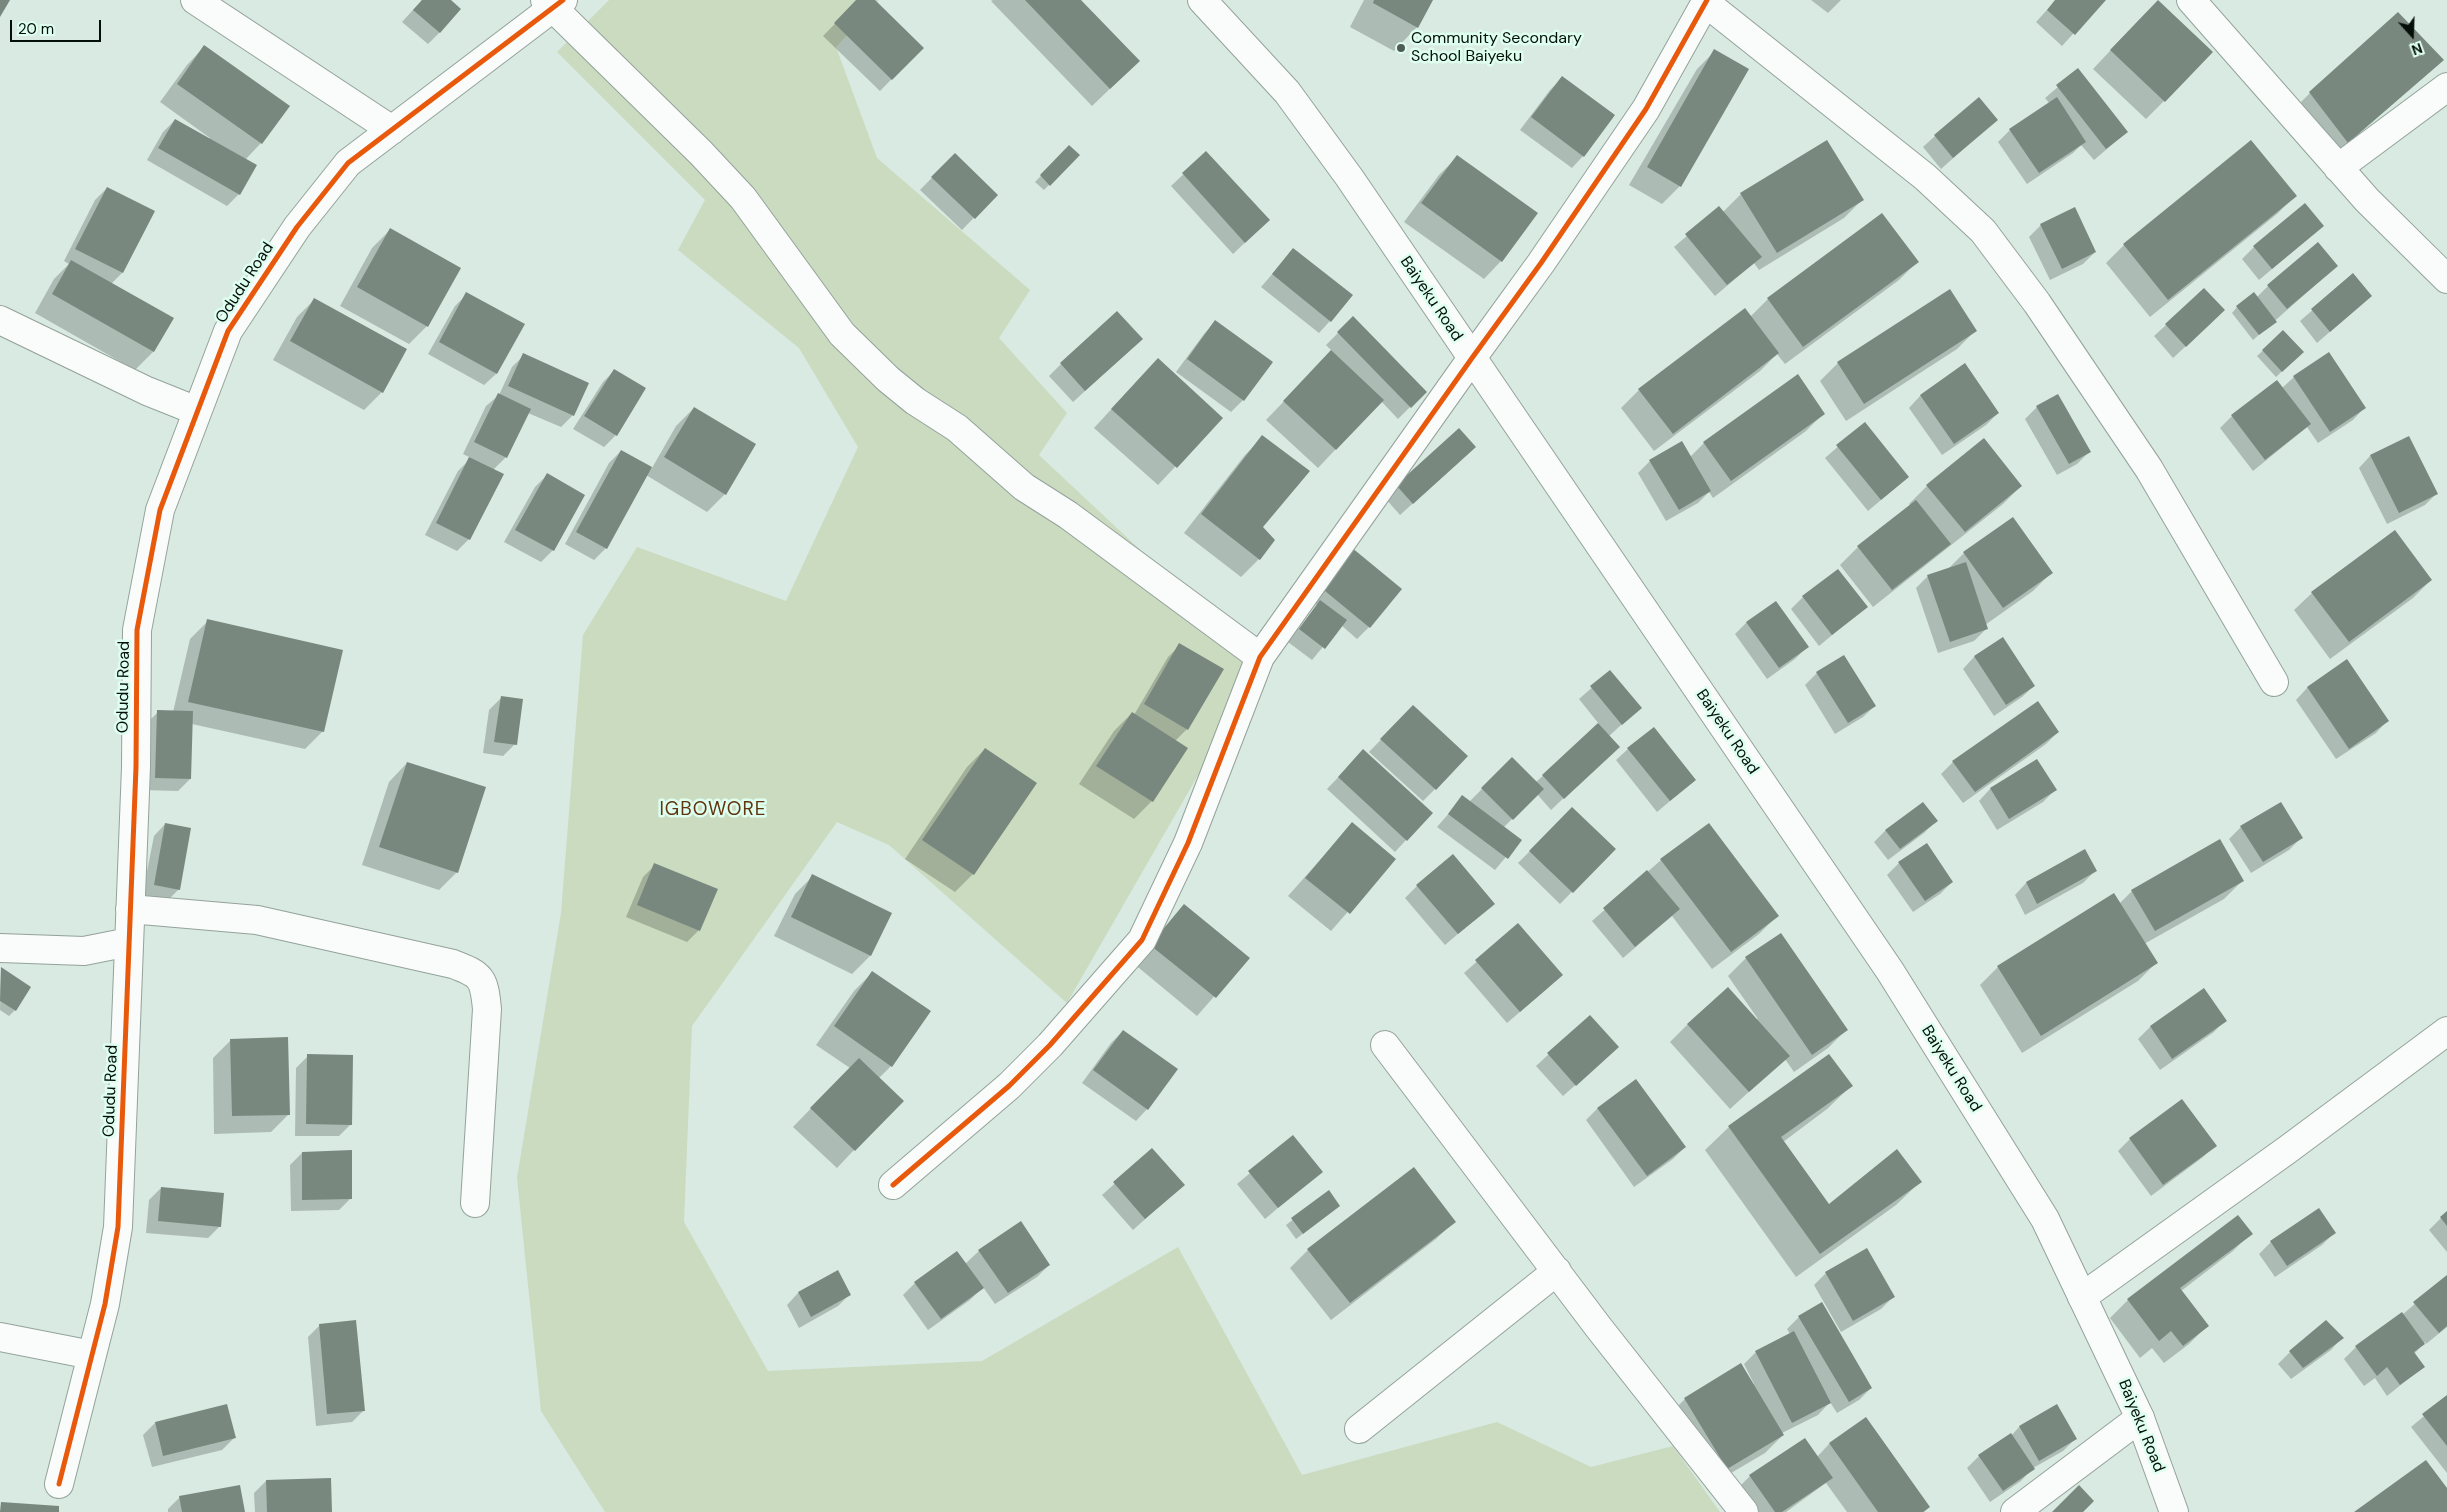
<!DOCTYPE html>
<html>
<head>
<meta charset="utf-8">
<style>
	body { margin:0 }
	#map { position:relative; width:2447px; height:1512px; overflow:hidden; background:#d8eae1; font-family:"DM Sans",sans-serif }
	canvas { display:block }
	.north { position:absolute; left:2387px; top:10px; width:50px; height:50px; -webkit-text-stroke:4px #defff0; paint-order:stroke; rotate:160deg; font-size:14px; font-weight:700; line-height:20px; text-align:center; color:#050f0a }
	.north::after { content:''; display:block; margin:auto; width:18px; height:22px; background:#050f0a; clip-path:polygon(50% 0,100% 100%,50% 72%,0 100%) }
	.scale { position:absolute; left:10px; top:20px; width:91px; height:22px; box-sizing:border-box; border:2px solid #050f0a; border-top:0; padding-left:6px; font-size:15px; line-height:18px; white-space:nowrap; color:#050f0a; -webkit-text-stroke:4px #defff0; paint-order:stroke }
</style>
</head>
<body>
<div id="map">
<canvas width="2447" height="1512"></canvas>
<div class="north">N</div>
<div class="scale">20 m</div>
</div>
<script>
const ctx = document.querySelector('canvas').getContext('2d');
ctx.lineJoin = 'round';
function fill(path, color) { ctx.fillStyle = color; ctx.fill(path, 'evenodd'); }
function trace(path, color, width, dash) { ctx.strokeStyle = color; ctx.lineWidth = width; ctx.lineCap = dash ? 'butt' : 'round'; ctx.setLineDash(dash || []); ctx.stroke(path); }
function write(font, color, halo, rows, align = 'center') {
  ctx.font = font + ' "DM Sans",sans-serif'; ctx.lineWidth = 5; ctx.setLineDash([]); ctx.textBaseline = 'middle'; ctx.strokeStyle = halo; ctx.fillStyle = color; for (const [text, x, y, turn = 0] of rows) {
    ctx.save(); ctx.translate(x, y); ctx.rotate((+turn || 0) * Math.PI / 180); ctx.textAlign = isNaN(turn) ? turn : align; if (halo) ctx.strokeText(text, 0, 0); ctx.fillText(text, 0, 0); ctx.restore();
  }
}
fill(new Path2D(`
	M609 0H879L836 47 877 158 1030 290 999 338 1067 413 1039 455 1262 664 1067 1003 889 845 837 822 692 1026 684 1222 768 1371 982 1361 1178 1247 1302 1475 1497 1422 1591 1467 1673 1446 1720 1512H605L541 1411 517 1178 561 913 583 635 637 547 786 601 858 447 799 348 678 250 705 200 557 52Z`), '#cbdbc0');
fill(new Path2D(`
	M422 0H449L440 32 428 44 402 22Z
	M858 0H873L922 48 880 91 823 36Z
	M993 0H1079L1120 79 1092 106 991 1Z
	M1364 0H1432L1417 27 1394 51 1350 27Z
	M1811 0H1841L1828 13Z
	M2056 0H2104L2062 46 2036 22Z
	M2140 19 2164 101 2146 119 2093 69Z
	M204 47 261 143 245 160 239 194 227 206 147 160 163 132 175 120 209 139 210 138 160 102 187 65Z
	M1715 51 1680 186 1662 204 1629 185 1697 69Z
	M2442 60 2329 160 2292 111 2310 93Z
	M2078 70 2127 132 2094 160 2081 145 2073 153 2027 184 1998 142 2010 130 2050 104 2045 98Z
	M1562 78 1583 156 1572 168 1520 130 1550 90Z
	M1996 120 1941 169 1923 147 1935 136Z
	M2251 142 2295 196 2277 214 2150 317 2106 263 2124 245Z
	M1069 147 1078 155 1044 190 1035 182Z
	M1206 153 1256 232 1233 254 1171 186Z
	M955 154 996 195 962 230 920 190Z
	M1457 157 1501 261 1484 279 1404 222 1439 175Z
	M107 188 154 212 122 273 111 284 172 318 153 352 135 370 35 313 54 279 69 264 64 261 95 200Z
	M1741 194 1862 200 1844 218 1759 270 1754 263 1715 296 1674 247 1719 208 1723 212Z
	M2041 225 2095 252 2083 264 2050 280 2029 237Z
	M2323 226 2259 280 2242 259 2254 247Z
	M390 230 427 326 409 344 340 306 372 248Z
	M1293 250 1330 321 1319 333 1261 287Z
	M1917 262 1899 280 1785 364 1777 354 1760 371 1654 451 1621 408 1639 390 1750 317 1768 299Z
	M2337 266 2253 340 2232 313 2237 307 2257 297 2268 286Z
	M2353 275 2371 296 2317 343 2300 321Z
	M467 294 496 374 484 385 428 354 455 306Z
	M315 299 382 392 364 410 273 360 297 317Z
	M1353 318 1425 392 1398 419 1381 401 1318 468 1266 420 1332 351 1326 345Z
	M1215 322 1243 400 1231 412 1176 372 1204 334Z
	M2212 322 2173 358 2154 336 2166 325Z
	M1975 331 1957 349 1846 421 1820 381 1838 363Z
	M2283 332 2302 352 2276 377 2257 356Z
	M1129 351 1073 402 1049 376 1061 364Z
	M524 355 573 415 561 427 528 413 506 457 493 470 469 539 457 551 425 535 458 471 471 458 463 454 486 406 499 395 512 367Z
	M1965 365 1998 413 1986 425 1942 455 1909 408 1920 396Z
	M615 370 645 389 616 435 604 447 573 429 603 382Z
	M2294 377 2364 408 2353 420 2318 443 2307 427 2253 471 2220 428 2232 416 2277 382 2282 388Z
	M1140 378 1221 418 1158 485 1094 428Z
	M2037 407 2089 452 2077 464 2057 475 2025 419Z
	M694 408 725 494 707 512 646 475 606 548 594 560 565 544 609 463 621 451 652 468 676 426Z
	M1824 413 1806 431 1713 498 1709 492 1698 503 1666 521 1638 473 1650 461 1690 457 1704 443Z
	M1865 423 1908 477 1868 511 1825 458Z
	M1263 437 1259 559 1241 577 1184 533 1245 455Z
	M2409 437 2437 493 2425 505 2387 524 2359 468 2370 456Z
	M1462 459 1400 515 1385 498 1397 486Z
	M547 475 584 495 553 550 541 562 504 542 535 487Z
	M1927 486H2021L2003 504 1873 607 1840 565 1858 547 1911 506 1909 504Z
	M1964 553 2051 573 2033 591 1985 625 1986 629 1974 641 1938 653 1916 588 1928 576 1947 570Z
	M1339 560 1369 627 1357 639 1341 625 1312 660 1288 642 1317 605 1308 598Z
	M2431 580 2413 598 2330 659 2294 610 2312 593Z
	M1803 597 1866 607 1819 646 1791 609Z
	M208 621 323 731 305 749 192 724 190 779 178 791 143 790 146 724 158 712H173L190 639Z
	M1747 622 1807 647 1795 659 1767 679 1735 634Z
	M2002 639 2034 686 2022 697 1994 716 1963 669 1974 657Z
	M1180 645 1187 729 1175 741 1186 748 1152 801 1134 819 1079 784 1114 731 1132 713 1134 715 1168 657Z
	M2347 661 2387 721 2376 733 2336 759 2296 700 2307 688Z
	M1610 672 1640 708 1609 736 1606 758 1551 810 1537 794 1503 828 1520 840 1495 870 1437 827 1463 797 1469 802 1512 759 1535 783 1599 724 1579 699Z
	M1817 673 1875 706 1863 717 1835 734 1805 685Z
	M501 698 515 744 503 756 483 753 489 710Z
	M1401 719 1435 789 1423 801 1369 752Z
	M2058 732 2046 744 1963 803 1941 774 1953 762Z
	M985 749 1035 783 973 874 955 892 905 859 967 767Z
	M1628 749 1695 780 1657 812 1616 760Z
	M2037 761 2055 790 2043 802 1997 830 1979 801 1990 789Z
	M407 763 457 872 439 890 362 865 389 782Z
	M1352 763 1406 840 1395 852 1327 789Z
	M1572 809 1614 849 1560 904 1518 863Z
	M1936 821 1924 833 1888 860 1874 842 1886 830Z
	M165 824 179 889 167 901 142 897 154 836Z
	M1352 824 1394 859 1331 931 1288 896Z
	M2241 827 2301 838 2289 850 2251 873 2229 839Z
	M1661 860 1777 916 1759 934 1712 969 1672 916 1623 958 1592 921Z
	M1899 863 1952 882 1940 894 1913 912 1887 875Z
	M655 865 699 930 687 942 626 917 643 877Z
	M2095 871 2083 883 2025 915 2015 895 2026 883Z
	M813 876 890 913 870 956 852 974 774 936 795 894Z
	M2242 881 2224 899 2144 944 2156 963 2138 981 2022 1053 1980 985 1998 967 2119 904 2132 891Z
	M1417 886 1493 904 1445 945 1405 898Z
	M1184 906 1248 958 1197 1016 1133 963Z
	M1518 925 1549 987 1507 1023 1464 973Z
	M1746 958 1846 1030 1828 1048 1794 1072 1785 1059 1730 1109 1670 1042 1688 1024 1758 1019 1728 976Z
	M1 969 15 1010 9 1016 0 1010Z
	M872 973 891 1066 879 1078 854 1150 837 1168 793 1127 850 1068 816 1045 854 991Z
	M2204 990 2225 1020 2214 1032 2160 1070 2138 1039 2150 1027Z
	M1590 1016 1605 1059 1563 1096 1536 1066Z
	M1123 1031 1147 1109 1136 1121 1082 1083 1111 1043Z
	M231 1040 289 1114 271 1132 214 1134 213 1058Z
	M308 1056 351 1124 339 1136H295L296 1068Z
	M1851 1086 1827 1109 1783 1142 1829 1206 1920 1182 1896 1205 1796 1277 1705 1150 1729 1127Z
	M2181 1100 2215 1145 2203 1157 2151 1196 2118 1151 2130 1139Z
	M1598 1108 1685 1147 1673 1159 1634 1187 1586 1120Z
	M1293 1137 1321 1171 1265 1219 1237 1184Z
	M1152 1150 1183 1185 1133 1230 1102 1195Z
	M302 1153 351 1198 339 1210 291 1211 290 1165Z
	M161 1188 220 1226 208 1238 146 1233 149 1200Z
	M1329 1192 1339 1206 1296 1239 1286 1225Z
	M2447 1212V1252L2429 1230Z
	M1454 1222 1436 1239 1331 1320 1290 1268 1308 1250Z
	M2251 1233 2233 1251 2181 1291 2207 1326 2189 1344 2164 1363 2152 1348 2140 1358 2110 1318 2128 1300Z
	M2334 1233 2322 1245 2275 1277 2259 1254 2271 1242Z
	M979 1251 1049 1265 1037 1277 995 1304 983 1287 970 1300 928 1330 903 1295 915 1283 957 1253 965 1264Z
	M838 1272 850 1294 838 1306 799 1328 787 1305 798 1293Z
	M1826 1273 1893 1297 1881 1309 1841 1332 1814 1285Z
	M2447 1276V1327L2426 1344 2425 1342 2414 1354 2423 1367 2387 1396 2375 1378 2364 1386 2344 1359 2356 1347 2402 1315Z
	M1799 1317 1871 1388 1859 1400 1837 1413 1830 1402 1818 1415 1782 1433 1783 1435 1765 1453 1709 1486 1667 1417 1685 1399 1754 1384 1744 1364 1756 1352 1790 1334 1787 1329Z
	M320 1325 364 1410 352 1422 316 1426 308 1337Z
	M2342 1338 2331 1350 2291 1379 2278 1364 2290 1352Z
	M2447 1397V1473L2411 1427Z
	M2056 1406 2075 1439 2063 1451 2033 1468 2021 1481 1990 1502 1967 1468 1979 1456 2011 1436 2019 1427Z
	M1866 1418 1929 1507 1924 1512H1847L1826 1483 1786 1512H1755L1738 1488 1750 1476 1817 1457 1829 1444Z
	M155 1423 234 1438 222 1450 152 1467 143 1435Z
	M266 1481 331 1512H255L254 1493Z
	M180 1497 243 1512H168V1509Z`), '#0003');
fill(new Path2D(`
	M0 0H10L0 17Z
	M422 0H451L461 9 440 33 413 10Z
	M856 0H875L924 48 892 80 834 23Z
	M1025 0H1081L1140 61 1110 89Z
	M1374 0H1433L1418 28 1373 3Z
	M2055 0H2106L2075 35 2047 10Z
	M2158 0 2213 52 2165 102 2110 50Z
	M2398 12 2444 60 2348 143 2309 92Z
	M204 45 290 106 262 144 177 84Z
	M1714 49 1749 69 1681 187 1647 167Z
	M2078 68 2128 132 2106 149 2056 85Z
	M1562 76 1615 115 1584 157 1531 117Z
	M1979 97 1998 120 1953 158 1934 135Z
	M2057 97 2086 142 2039 173 2009 129Z
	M175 119 257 165 240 195 158 148Z
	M1827 140 1864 200 1777 253 1740 193Z
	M2251 140 2297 196 2168 300 2123 244Z
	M1069 145 1080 155 1050 186 1040 175Z
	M1206 151 1270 220 1245 243 1182 173Z
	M955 153 998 195 975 219 931 177Z
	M1457 155 1538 213 1502 262 1421 203Z
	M107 187 155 211 123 273 75 249Z
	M2305 203 2324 226 2272 269 2253 246Z
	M1719 206 1762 257 1727 285 1685 234Z
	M2075 207 2096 252 2062 269 2040 224Z
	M1882 213 1919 262 1803 347 1767 298Z
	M390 228 461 268 428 327 357 287Z
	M2318 242 2338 266 2287 309 2267 285Z
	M1293 248 1353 295 1331 322 1272 274Z
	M71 260 174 318 154 352 52 294Z
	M2353 273 2372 296 2330 332 2311 309Z
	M2204 288 2225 310 2186 347 2165 324Z
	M1950 289 1977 331 1864 404 1837 362Z
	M466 292 525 324 497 374 439 342Z
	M2254 292 2277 322 2259 335 2236 306Z
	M314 298 407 349 383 393 290 341Z
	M1745 308 1779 353 1673 434 1638 389Z
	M1117 311 1143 339 1085 391 1060 363Z
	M1353 316 1427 392 1411 408 1337 332Z
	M1215 320 1273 362 1244 401 1187 359Z
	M2283 330 2304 352 2282 372 2262 350Z
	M1331 350 1384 400 1336 450 1283 401Z
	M2329 352 2366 408 2330 432 2293 376Z
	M523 353 589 383 574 416 508 386Z
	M1158 358 1223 418 1177 468 1111 409Z
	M1965 363 1999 413 1954 444 1920 395Z
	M614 369 646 388 617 436 584 416Z
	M1798 374 1825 414 1731 481 1703 442Z
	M2277 380 2311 424 2265 460 2231 415Z
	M498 393 531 409 507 458 474 442Z
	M2058 394 2091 452 2069 464 2036 406Z
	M694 407 756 444 726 495 664 457Z
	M1865 422 1909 477 1881 500 1836 445Z
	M1459 428 1476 447 1413 504 1396 485Z
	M1262 435 1310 471 1263 527 1275 540 1260 560 1201 514Z
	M2409 436 2438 494 2399 513 2370 455Z
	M1984 438 2022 486 1965 532 1926 485Z
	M1682 441 1711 491 1679 510 1649 460Z
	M621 450 652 467 607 549 576 532Z
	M469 457 504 474 470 540 436 523Z
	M547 473 585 495 554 551 515 530Z
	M1916 500 1951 544 1892 590 1857 546Z
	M2013 517 2053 573 2003 608 1963 552Z
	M2395 530 2432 580 2349 642 2311 592Z
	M1351 547 1402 589 1370 628 1319 586Z
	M1966 562 1988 629 1950 642 1927 575Z
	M1838 569 1868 607 1832 635 1802 596Z
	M1320 600 1347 620 1325 649 1299 629Z
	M1776 601 1809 647 1779 668 1746 622Z
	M207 619 343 650 324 732 188 702Z
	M2003 637 2035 686 2006 705 1974 656Z
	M1179 643 1224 669 1188 730 1144 704Z
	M1844 655 1876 706 1848 723 1816 672Z
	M2347 659 2389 721 2349 749 2307 687Z
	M1610 670 1642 708 1622 725 1590 686Z
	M501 696 523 699 517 745 494 742Z
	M2038 701 2059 732 1975 792 1952 761Z
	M1413 705 1468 756 1436 790 1380 739Z
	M157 710 193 711 191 779 155 778Z
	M1132 712 1188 748 1153 802 1096 766Z
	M1598 723 1620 747 1564 799 1542 775Z
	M1654 727 1696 780 1670 801 1627 748Z
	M985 748 1037 783 974 875 922 840Z
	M1363 749 1433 813 1407 841 1338 777Z
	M1512 757 1544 789 1513 820 1481 788Z
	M2037 759 2057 790 2009 819 1990 788Z
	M407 762 486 787 458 873 379 847Z
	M1462 795 1522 840 1508 859 1448 814Z
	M1923 802 1938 821 1900 849 1885 830Z
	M2281 802 2303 838 2263 862 2240 826Z
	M1572 807 1616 849 1573 893 1529 851Z
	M1352 822 1396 859 1350 914 1305 878Z
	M165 823 191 828 180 890 154 885Z
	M1709 823 1779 916 1731 952 1660 859Z
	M2220 839 2244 881 2155 931 2131 890Z
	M1927 843 1953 882 1925 901 1898 862Z
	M2085 849 2097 871 2037 904 2026 882Z
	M1453 854 1495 904 1458 934 1416 885Z
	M654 863 718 889 700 931 637 905Z
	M1647 870 1680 909 1635 947 1603 908Z
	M812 874 892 913 871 956 791 917Z
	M2114 893 2158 963 2041 1036 1997 966Z
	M1184 904 1250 958 1216 998 1150 945Z
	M1518 923 1563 975 1520 1012 1475 960Z
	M1781 933 1848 1030 1812 1055 1745 957Z
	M1 967 31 987 16 1011 0 1001Z
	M872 971 931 1011 892 1067 834 1026Z
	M1728 987 1790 1056 1749 1092 1687 1024Z
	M2204 988 2227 1021 2172 1059 2150 1026Z
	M1590 1015 1619 1047 1576 1086 1547 1053Z
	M1123 1030 1178 1069 1148 1110 1093 1070Z
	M288 1037 290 1115 232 1116 230 1039Z
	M307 1054 353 1055 352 1125 306 1124Z
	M1829 1054 1853 1086 1781 1137 1829 1204 1897 1149 1922 1182 1820 1254 1728 1126Z
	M859 1058 904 1101 855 1151 810 1108Z
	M1636 1079 1686 1147 1647 1176 1597 1108Z
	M2182 1099 2217 1146 2163 1185 2129 1138Z
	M1293 1135 1323 1172 1278 1208 1248 1171Z
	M1152 1148 1185 1185 1145 1219 1113 1182Z
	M352 1150V1199L302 1200V1152Z
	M1414 1167 1456 1222 1350 1303 1307 1249Z
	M161 1187 224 1193 221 1227 158 1221Z
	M1329 1190 1340 1206 1303 1234 1291 1218Z
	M2319 1208 2336 1233 2287 1266 2270 1241Z
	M2447 1211V1226L2440 1217Z
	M2238 1215 2253 1234 2180 1288 2209 1326 2183 1346 2171 1331 2159 1341 2127 1299Z
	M1021 1221 1050 1265 1008 1293 978 1250Z
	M1867 1248 1895 1297 1853 1321 1825 1272Z
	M957 1251 984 1288 941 1319 914 1282Z
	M838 1270 851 1295 811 1317 798 1292Z
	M2447 1275V1326L2439 1333 2413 1302Z
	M1822 1302 1872 1388 1849 1402 1798 1316Z
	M2402 1312 2425 1344 2414 1352 2425 1367 2400 1385 2387 1367 2377 1376 2355 1346Z
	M356 1320 365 1411 327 1414 319 1324Z
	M2326 1320 2344 1338 2303 1368 2289 1351Z
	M1794 1331 1831 1403 1792 1423 1755 1351Z
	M1741 1363 1784 1435 1727 1469 1684 1398Z
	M2447 1395V1446L2422 1414Z
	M227 1404 236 1438 163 1456 155 1422Z
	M2057 1404 2077 1439 2039 1461 2019 1426Z
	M1866 1417 1930 1507 1923 1512H1878L1829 1443Z
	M2011 1433 2035 1469 2003 1491 1978 1455Z
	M1805 1438 1833 1478 1782 1512H1775L1749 1475Z
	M2426 1460 2447 1488V1512H2354Z
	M331 1478 332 1512H267L266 1480Z
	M240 1485 245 1512H182L179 1496Z
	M2079 1485 2094 1501 2083 1512H2052Z
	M1 1502 59 1506V1512H0Z`), '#79887e');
const street = new Path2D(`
	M195 0 392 130
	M545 0 701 153 743 198 842 334 888 379 915 401 957 428 1024 487 1068 515 1260 657
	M2191 0 2367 200 2447 279
	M1706 3 1925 177 1983 231 2037 303 2149 469 2274 682
	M2338 168 2447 87
	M0 320 147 391 197 411
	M130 909 257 920 453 964C482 975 484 978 487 1009L475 1203
	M0 948 84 951 129 942
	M1385 1045 1599 1328 1744 1512
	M893 1185 1009 1086 1050 1045 1142 940 1188 843 1260 657 1472 358 1541 263 1646 109 1707 0
	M2082 1297 2287 1150 2447 1031
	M0 1337 92 1355
	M1359 1429 1557 1271
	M59 1484 105 1304 118 1227 136 767 137 630 160 510 228 331 297 227 348 163 563 0
	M2015 1512 2140 1418`);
const secondary = new Path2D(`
	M1202 0 1287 92 1349 177 1890 971 2045 1219 2140 1418 2174 1512`);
trace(street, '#94a29b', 30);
trace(secondary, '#94a29b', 30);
trace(street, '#f9fcfa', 28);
trace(secondary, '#f9fcfa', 28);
trace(new Path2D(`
	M893 1185 1009 1086 1050 1045 1142 940 1188 843 1260 657 1472 358 1541 263 1646 109 1707 0
	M59 1484 105 1304 118 1227 136 767 137 630 160 510 228 331 297 227 348 163 563 0`), '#e8590c', 5);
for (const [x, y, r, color] of [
	[1401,48,5,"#4f5c55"]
]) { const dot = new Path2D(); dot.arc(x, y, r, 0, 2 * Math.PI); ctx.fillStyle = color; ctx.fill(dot); trace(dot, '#defff0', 2); }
write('16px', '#050f0a', '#defff0', [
	["Community Secondary",1411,39],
	["School Baiyeku",1411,57]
], 'left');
write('16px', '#050f0a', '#defff0', [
	["Odudu Road",245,283,-57],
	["Baiyeku Road",1431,299,56],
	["Odudu Road",124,687,-89],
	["Baiyeku Road",1727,732,56],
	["Baiyeku Road",1951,1069,58],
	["Odudu Road",111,1091,-88],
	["Baiyeku Road",2141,1426,68]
]);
ctx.letterSpacing = '1px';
write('19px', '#60350d', '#defff0', [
	["IGBOWORE",713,810]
]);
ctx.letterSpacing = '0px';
</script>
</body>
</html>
